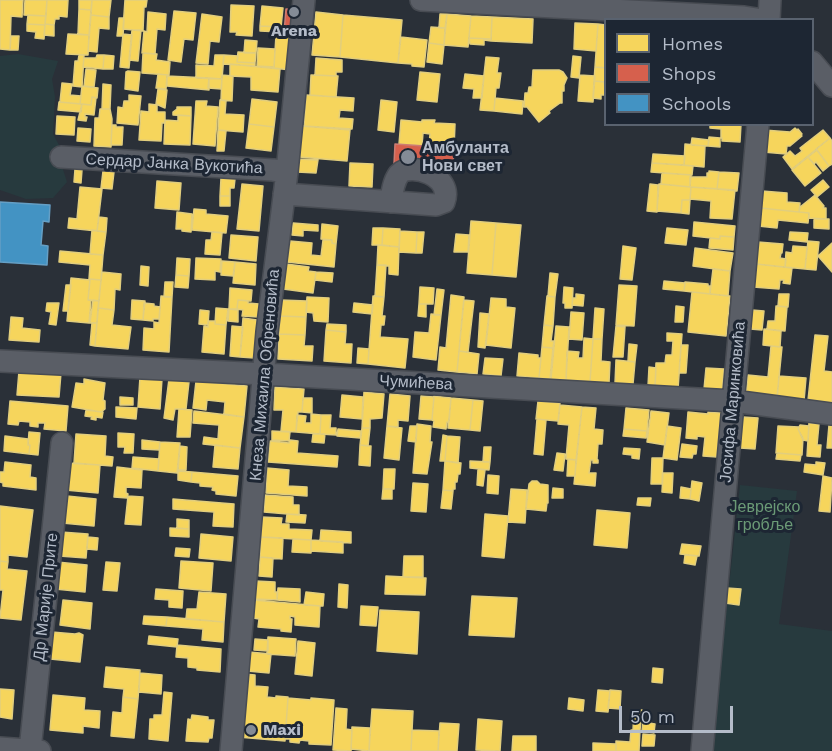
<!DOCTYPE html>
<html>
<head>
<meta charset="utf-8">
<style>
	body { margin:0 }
	#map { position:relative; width:832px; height:751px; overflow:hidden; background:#2a3038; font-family:"Work Sans",sans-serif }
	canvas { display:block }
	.legend { position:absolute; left:604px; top:18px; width:210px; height:108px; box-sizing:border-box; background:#1d2633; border:2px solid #59626f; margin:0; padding:8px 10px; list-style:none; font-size:18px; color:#b4bcc9 }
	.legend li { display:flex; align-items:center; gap:12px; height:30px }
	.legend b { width:30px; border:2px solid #59626f }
	.scale { position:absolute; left:619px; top:706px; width:114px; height:27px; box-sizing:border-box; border:3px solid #b4bcc9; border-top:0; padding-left:8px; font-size:18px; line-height:21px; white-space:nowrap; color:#b4bcc9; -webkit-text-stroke:4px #1d2633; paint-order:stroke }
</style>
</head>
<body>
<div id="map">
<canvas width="832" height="751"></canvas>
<ul class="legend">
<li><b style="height:16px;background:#f6d55c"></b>Homes</li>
<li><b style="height:16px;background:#d6604d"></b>Shops</li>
<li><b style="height:16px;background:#4393c3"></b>Schools</li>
</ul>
<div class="scale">50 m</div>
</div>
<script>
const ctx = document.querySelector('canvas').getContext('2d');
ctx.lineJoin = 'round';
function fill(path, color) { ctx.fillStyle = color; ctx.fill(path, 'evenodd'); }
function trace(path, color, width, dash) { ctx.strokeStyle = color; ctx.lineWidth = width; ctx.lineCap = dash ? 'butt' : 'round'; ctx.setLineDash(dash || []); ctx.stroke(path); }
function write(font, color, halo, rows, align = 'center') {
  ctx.font = font + ' "Work Sans",sans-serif'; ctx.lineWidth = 6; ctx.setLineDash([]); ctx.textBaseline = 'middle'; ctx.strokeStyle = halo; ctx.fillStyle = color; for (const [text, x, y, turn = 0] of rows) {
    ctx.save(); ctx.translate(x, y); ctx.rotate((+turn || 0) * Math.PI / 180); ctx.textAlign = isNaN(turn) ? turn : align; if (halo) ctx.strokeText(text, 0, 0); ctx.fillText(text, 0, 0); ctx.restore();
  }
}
fill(new Path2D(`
	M18 54 58 61 52 79 55 97 53 134 59 145 60 160 67 182 53 198 26 199 0 190V56Z
	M740 485 797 491 779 624 832 631V751H711Z`), '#273a3e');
const homes = new Path2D(`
	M0 0H23L22 17 11 16 10 50 0 49Z
	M25 0H47L46 16 24 15Z
	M47 0H68L67 17 59 16V19H55L54 25 45 24Z
	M79 0H92L91 10 79 9Z
	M92 0H111L109 17 91 15Z
	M125 0H147L146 7H144L143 31 123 29Z
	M231 5 254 6 252 36 236 35 237 32H230Z
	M262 6 283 8 281 27 260 26Z
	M79 9 91 10 89 35 78 34Z
	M174 11 196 13 193 40 184 39 181 62 168 60Z
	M148 12 166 14 165 30 157 29 155 54 142 53 144 31 147 32Z
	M316 12 343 15 340 57 312 55Z
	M202 14 222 17 219 42 210 41 208 64 196 63Z
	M440 14H447L445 28H439Z
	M447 14 471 16 468 47 444 45Z
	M28 15 46 16 45 25 27 24Z
	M91 15 109 17V29L99 28 97 52 88 51Z
	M343 15 402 20 398 63 340 57Z
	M471 16 492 17 491 39 469 38Z
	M492 17 533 19 532 43 491 41Z
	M119 18H123L124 20 123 36H117Z
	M575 23 598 24 596 51 574 49Z
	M27 24 45 25 44 39 35 38 36 32 27 31Z
	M45 24 54 25V36L44 35Z
	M598 24 606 25V68L595 67Z
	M260 26 281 27V32L260 31Z
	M431 27 445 28 444 45 429 43Z
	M132 30H141L138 61 129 60Z
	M68 34 89 35 88 55 66 54Z
	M123 34 132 35 129 68 120 67Z
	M276 35 292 37 290 70 274 68Z
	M11 36H19L18 50H10Z
	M401 37 427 40 424 67 412 66V64L398 63Z
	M469 38 491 39V41L484 40V45L470 44Z
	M245 40 257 41 256 53H244Z
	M429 43 444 45 442 64 427 62Z
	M258 48 275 49 274 67 257 66Z
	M238 52 256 53 255 63 237 62Z
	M143 53 157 54 156 60 170 62 169 75 142 73Z
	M79 55H84L82 87 73 86 75 61H78Z
	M97 55H104L103 69 83 67 84 58H96Z
	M104 55 114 56 113 69H103Z
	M215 55H224L222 79 196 78V65L214 66Z
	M224 55 238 56 237 62 255 63V66L223 64Z
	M573 56 581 57 579 78 571 77Z
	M486 57 499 58 497 73H501L499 88H496L494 111 480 110Z
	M316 58 342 60V72H336V76L315 75Z
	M230 64 280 69 278 92 251 90V77L230 76Z
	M595 67 606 68V82L594 81Z
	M86 69 96 70 94 87 84 86Z
	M533 70H559L563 72 567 78 564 85V91H562V103H560L549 111 550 113 539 122 527 107H524L525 93H528L529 87H532Z
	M128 71 140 72 138 91 125 89 126 72Z
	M420 72 440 74 437 102 417 100Z
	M158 74 167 75 166 89 156 88Z
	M465 74 484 76 482 98H473L474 89 463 88Z
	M222 75 233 76 232 101 221 100Z
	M311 75 338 76 336 97 310 95Z
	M580 75 595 76 593 102 578 101Z
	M167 76 209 78V90L167 86Z
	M209 78 222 79 221 89 208 88Z
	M594 81 604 82 606 95H601V99L593 98Z
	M62 83 72 84 70 95 81 96 80 104 60 102Z
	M103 84 111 85 110 109H102Z
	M82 86 98 88 97 98 92 97 91 105 80 104Z
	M158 89 167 90 165 108 156 104Z
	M129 95 141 96 138 125 117 123 118 107 123 108 124 101H129Z
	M306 95 354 98 353 111 340 110 339 118 353 119 352 129 304 126Z
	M92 97 96 98 94 115 85 114V117H87L86 121 78 120 82 104 91 105Z
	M495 98 523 101 522 114 494 111Z
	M252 99 277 102 274 127 249 124Z
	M220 100 226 101 225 114 244 115 243 132 218 130Z
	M381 100 397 102 394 132 378 130Z
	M196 101H207L206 106 218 107 215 146 193 144Z
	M59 102 82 104 81 112 58 110Z
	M149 104 157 105V112H165V123H162L161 141 139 140 141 111 149 112Z
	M177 107H191V116L173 115V112L177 109Z
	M100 109H110L112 119 111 147 94 146 95 118H99Z
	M178 115 191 116 190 145 164 144 165 120 178 121Z
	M57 116 75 117 74 135 56 134Z
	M401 120 422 122V120H435L434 123 455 124 454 148 429 146 430 134 423 133 422 146 399 144Z
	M249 124 274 127 271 151 246 148Z
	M710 124H741L740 142 722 141V138H721V129L710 128Z
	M112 125H116V127H123L122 145H111Z
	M302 126 350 130 347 161 299 157Z
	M78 128 91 129 90 142 77 141Z
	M795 128 797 130 798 129 802 134 801 135 802 136 790 146H787L786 154 763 152 764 130 790 132Z
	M218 130 226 131 224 151H217Z
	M823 130 830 138 792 169 783 157 790 151 795 156 802 151 800 148Z
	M709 137 720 138V147L708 146Z
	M692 138 709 140 708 146 691 145Z
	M830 138 832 141V164L829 166 816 149Z
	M685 144 705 146 704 167 684 165Z
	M817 150 829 166 823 171 816 162 814 164 808 157Z
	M653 154 685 156 684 165 652 163Z
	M808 157 821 173 805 186 792 170Z
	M298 159 318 160 316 173 297 172Z
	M350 163 373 164 372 187 349 186Z
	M652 163 693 166 692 175 651 172Z
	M75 169 82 170 81 183 74 182Z
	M103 171 114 172 112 189 101 188Z
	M709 171 719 172 717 189 690 187V177H707V173H709Z
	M719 172 739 173 737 191 717 189Z
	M662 173 691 175 690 187 661 184Z
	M221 178 235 179 234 188H230V196H220Z
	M823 180 829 187 817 197 811 190Z
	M157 181 181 183 179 210 155 208Z
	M242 184 263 186 259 231 237 229Z
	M650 184 658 185 657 212 647 211Z
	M659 184 691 187 690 200H682L681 213 657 211Z
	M80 187 102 189 97 231 68 228 69 218 77 219Z
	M691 187 735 190 732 219 710 218 711 201 690 199Z
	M762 191 787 193V202L800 203 799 212 760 208Z
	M815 195 824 206 823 208H826V219L809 218V213L799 212 800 207Z
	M220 196H230V206H220Z
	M682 200H690L689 214 681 213Z
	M760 208 809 213 808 223 778 220 777 228 758 226Z
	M194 209 206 210V214L228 216 226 233 192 230Z
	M177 212 192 214 191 232 182 231V229H176Z
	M99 217 107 218 106 232 97 231Z
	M814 219H829V229L814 228Z
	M471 221 496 223 492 275 467 273Z
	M694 222 735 226 734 237 720 236V239L693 236Z
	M293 223 318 225V231L303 230V236L292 235Z
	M496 223 521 225 516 277 492 275Z
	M322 224 338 226 336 244 332 243V240L321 239Z
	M373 228H383L382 245H372Z
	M383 228 400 229 399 247 382 245Z
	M667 228 688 230 686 245 665 243Z
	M92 230 106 232 103 255 90 254Z
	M400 231 417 232 416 253 399 252Z
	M212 232 222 233 220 255 205 254 206 240H211Z
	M417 232H424L422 253H416Z
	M790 232 808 233 807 242 789 240Z
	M456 234 469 235 468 252H454Z
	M231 235 258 237 256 261 229 258Z
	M720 236 734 237 733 250 709 248 710 238 720 239Z
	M323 240H332V243L336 244 334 267 287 262 290 241 312 243 311 255 321 256Z
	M808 241 819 242 816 270 805 269Z
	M758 242 783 244 782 253H781L780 258 786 259 785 267 756 264Z
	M832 243V272L818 256Z
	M378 245 399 247 398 275 389 274V266L377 265Z
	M623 246 636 248 632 280 620 279Z
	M793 246 807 247 805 269 785 267 786 252 792 253Z
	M695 248 733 253 730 271 693 266Z
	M60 251 103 255 101 280 89 279 90 265 59 262Z
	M177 258 190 259 189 276 176 275Z
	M196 258 221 259 220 272 215 271V280L195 279Z
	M222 261 235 262 233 276 221 275Z
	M235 262 256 264 255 285 233 283Z
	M286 264 309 267 308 271 316 272 313 293 283 289Z
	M756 264 792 268 790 284 783 283 784 280H780L779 289 753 287Z
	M377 265H386L384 297 375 296Z
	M141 266 149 267 148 286 140 285Z
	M713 269 730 271 728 296 710 294Z
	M102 272 121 274 120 290 115 289 114 310 98 308Z
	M316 272 333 273 332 282 315 280Z
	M550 273 558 274 555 297 548 296Z
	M176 275 189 276 188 288 175 287Z
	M71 278 90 280 88 300H91L89 323 67 321Z
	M90 279 101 280 99 301 88 300Z
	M664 281 685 283 684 291 663 289Z
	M165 282H173L172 297H164Z
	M685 282 708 284V286H710V294L684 291Z
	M66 285H71L68 311H63Z
	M619 285 637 286 634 326 616 325Z
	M420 287 434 288 433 304H419Z
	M564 287 573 288 572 308H565V303H563Z
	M230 288 252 290 251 301 238 300 237 309H229Z
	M437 289 444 290 441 315H434Z
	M692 292 730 296 726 336 688 332Z
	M576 294 584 295 583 306 572 305 573 298H576Z
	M779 294H789L788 307 778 306Z
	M451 295 464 297 457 372 438 370 440 347 446 348Z
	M161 296 172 297 169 352 143 350 144 328 154 329V322L159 323Z
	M373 296 384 297 382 316H385L384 325H381L380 337 408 339 405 368 368 364Z
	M547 296 555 297 553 326 544 325Z
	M307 297 329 298 328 322 314 321 313 313 306 312Z
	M491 298 506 299V307L515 308 511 348 486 345Z
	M93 300 99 301 97 323H90Z
	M132 300 145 301 143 320 131 319Z
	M238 300 248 301V303L259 304 258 317 242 316 243 310 237 309Z
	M281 300 307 301 306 317 280 316Z
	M464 300 474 301 468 352 459 351Z
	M47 303H59L56 325 49 324 51 312 46 311Z
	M144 303 154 304V306L160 307 159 319H153V321L143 320Z
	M354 303 373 305 372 314 353 312Z
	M419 304H426V317L418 316Z
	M676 306 684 307 683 322H675Z
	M776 306 787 307 785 331 767 329 768 321H775Z
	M98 308 114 310 112 325 131 327 128 349 95 346Z
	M216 308 228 309 226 325 215 324Z
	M595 308 604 309 602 339H593Z
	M229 309 238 310V322L228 321Z
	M200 310 209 311 208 325 199 324Z
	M752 310 764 311 762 330 750 329Z
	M571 312 584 313 582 340 569 339Z
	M480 313 489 314 485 348 478 347Z
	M431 314 441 315 436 360 413 357 415 332 429 333Z
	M280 316 306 317 305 335 279 334Z
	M11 317 23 318 22 328 40 330 39 342 9 340Z
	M243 318 257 320 254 358 240 357Z
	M208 321H215V324L226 325 224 354 202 352 204 326 208 327Z
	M92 323H97L95 346 90 345Z
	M327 324 346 325V332L326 330Z
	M544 325 553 326 551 341H554L553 348 542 347Z
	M232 326 243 327 240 357 230 356Z
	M556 326 569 327 566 380 551 379Z
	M616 326 625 327 623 357H613Z
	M764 329 781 331 780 347 763 345Z
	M326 330 346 332 345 344H352L351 363 324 361Z
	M667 333 682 334 678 389 655 387 656 363H665L666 355H672L673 341H667Z
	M279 334 305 335 304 346H313L312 361 278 359Z
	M815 335 828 336 824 371 832 372V403L808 400Z
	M584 338 593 339 590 382 566 380 567 351 579 352 578 358H583Z
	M593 339H602L601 361 610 362 609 383 590 382Z
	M629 344 637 345 635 362 628 361Z
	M681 345H688L686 373H679Z
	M771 346 782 347 777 398 746 395 748 375 768 377Z
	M542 347 553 348 550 379 539 378Z
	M358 348 369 349 368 364 357 363Z
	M459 351 479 354 477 374 457 372Z
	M519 353 538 355V358H541L539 378 517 376Z
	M485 358 503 359 501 376 483 374Z
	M616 360 635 362 633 384 615 383Z
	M649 367 656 368 655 387 648 386Z
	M706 368 724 369 722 391 704 389Z
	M19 371 61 373 59 397 17 395Z
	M779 376 806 378 804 401 777 398Z
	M140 377 162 379 160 409 138 407Z
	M84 379 105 383 103 400 105 401V409L101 412 72 407 76 383 84 384Z
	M169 379 189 382 186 409H175L173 420 164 418Z
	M196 381 247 386 244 417 224 414 225 402 207 400 206 410 193 408Z
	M275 387 304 389 302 412H298L296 432 281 431 283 410H274Z
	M364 392 384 394 382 418 370 419V428H362Z
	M390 394 410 396 408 421 398 420V427L387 426Z
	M342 395 363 397 362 419 340 417Z
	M421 396 434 397 432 420 419 419Z
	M434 396 451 398 449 422H447L446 429 433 427 434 421 432 420Z
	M120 397 133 398V405H120Z
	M303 398H312V413L302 412Z
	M451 398 473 400 470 430 448 428Z
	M473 400 483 401 480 431 470 430Z
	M10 401 68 406 66 431 44 429 45 423H38V427L30 426V422L19 421 18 425 8 424Z
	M538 401 560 403 558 421 536 419Z
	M560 405 582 407 576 460 566 459 569 425 558 424Z
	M116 407 137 408 136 419 116 417Z
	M582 407 596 408 594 429 603 430 602 444H598L597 459 598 460V463H593V460H591L589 473H596L595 486 574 484Z
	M626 408 649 410 647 431 624 429Z
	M179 409 192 410 190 437H177Z
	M86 410 103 412 102 418 96 417V420L91 419 92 417 85 416Z
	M194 411 244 417 240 448 203 444 204 437 218 439 219 425 193 423Z
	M651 411 669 413 665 445 647 442Z
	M688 412 708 414V412L721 413 717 457 703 456 705 437 697 436V439L686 438Z
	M311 414 321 415 320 434 296 432 297 415 306 416 305 423H311Z
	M321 415H331L330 428H336V435L320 434Z
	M743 417 758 418 755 449 740 448Z
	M537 419 546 420 543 455 534 454Z
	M809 423 819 424 817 445H821L820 457 807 456Z
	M417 424 431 426 430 442H432L427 474 413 473Z
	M800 425 809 426 808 441 803 440 798 429Z
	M829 425 832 426V448H827Z
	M387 426 402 428 399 460 384 458Z
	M410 426H417L416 442 408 441Z
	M667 426 681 428 677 460 663 458Z
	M778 426 799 427 798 429 803 438 802 455 776 453Z
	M362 428H370L368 446 360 445Z
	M338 429 361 431 360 438 337 436Z
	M624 429 647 431 646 438 623 436Z
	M272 431 290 432 289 441 272 440Z
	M29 432 40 433 38 455 29 454 30 445H28Z
	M118 433 134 434 133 453H124L125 447H118Z
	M76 434 106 436 105 456 113 457 112 466 74 463Z
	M313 434H325L324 443 312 442Z
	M443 435 447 436 445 461H440Z
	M5 436 28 439V445H30L29 454 4 451Z
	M447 436 460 437 458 463 445 461Z
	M142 440 160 442 159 450 142 449Z
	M290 440 298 441 297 453 338 456 337 467 268 462 270 441 289 443Z
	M160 442 180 443 177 473 158 471Z
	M682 444 697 446 696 454H693L692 458 680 457Z
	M215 445 240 448 238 469 213 467Z
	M360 445 371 446 370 466 359 465Z
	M180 446 187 447 186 470H178Z
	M484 447H491L490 462H483Z
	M624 448 640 449 639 459 632 458V455L623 454Z
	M557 453 565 454 563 471 554 470Z
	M777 453 801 455 800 461 776 459Z
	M133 457 159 459 158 471 132 468Z
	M652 458H663L662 484H651Z
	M568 459 576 460 575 476H567Z
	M445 461 461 463 460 474H458L457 482H455V489H453V491L443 490Z
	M470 461 490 462 489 470 470 468Z
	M5 462 31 465 30 477 36 478V490L3 486V483L0 482V472H4Z
	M816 462 825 463 823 475 804 472 805 464 816 465Z
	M67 463 100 465 98 493 65 490Z
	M117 467 142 470 141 488 126 487V493L128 494 127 498 114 497Z
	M267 468 289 470 288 486 307 487V496L266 493Z
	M384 469H395L394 489H383Z
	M478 469 485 470 483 486 477 485Z
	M178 471 192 472 191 482 178 480Z
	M192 472 238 476 236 496 216 494V491L212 490 213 487 200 486V483L191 482Z
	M663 473H673L672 493 662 492Z
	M488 475 499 476 498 494 487 493Z
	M823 476 832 478 830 512 819 511Z
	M532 481H537L540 484 548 485V503H547L546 511 526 509 529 484Z
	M692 481 702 483 699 501 690 499Z
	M413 483 428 484 426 512 411 511Z
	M681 487 691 489 690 499 680 498Z
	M553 488 563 489V498H552Z
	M383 489H392V499H382Z
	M511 489 527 490 525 523 508 522Z
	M443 490 453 491 451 509 441 508Z
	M265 495 293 497V505H299V515L264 512Z
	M67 496 96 499 94 526 62 523 63 513H66Z
	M128 496 143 497 141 525 125 524Z
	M638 498H651L650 506 637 505Z
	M173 499 234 504 233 527 213 526 214 512 173 509Z
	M0 506 33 510 27 557 8 555V562L0 561Z
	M597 510 630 513 627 548 594 545Z
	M287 514 306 515 305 523 286 522Z
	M485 514 508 516 504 558 482 556Z
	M262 517 282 518 281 524H289V529L312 530 311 540 261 537Z
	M177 519 189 520V529L177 528Z
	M170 528 189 529V537L170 536Z
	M321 530 351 532V543L320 541Z
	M61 532 88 534 86 558 59 556Z
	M201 534 233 537 231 561 199 558Z
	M88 537 98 538 97 550 87 549Z
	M261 537 283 538 282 559 260 557Z
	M293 539 311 540V553L292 552Z
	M311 540 343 542V553L311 551Z
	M682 544 701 546 699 556 680 554Z
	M176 548 190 549 189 557 175 556Z
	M685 555 697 556 695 565 684 563Z
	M404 556H423V577H403Z
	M260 557 273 558 272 577 259 576Z
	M0 561 8 562 7 569 27 571 21 620 0 618 3 590H0Z
	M181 561 213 563 211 591 179 588Z
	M57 562 87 565 85 592 55 589Z
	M106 562 120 563 117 591 103 590Z
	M386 576 426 578 425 595 385 594Z
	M256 581 275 582V592H277V600L255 599Z
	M339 584 348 585 347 608 338 607Z
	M278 588 300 589V602L277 600Z
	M727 588 741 589 739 605 725 603Z
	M156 589 183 591 182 608 169 607V600L155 599Z
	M199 592 226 594 224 622 186 619 187 609H197Z
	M306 592 324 594 323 606 304 605Z
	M472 596 517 598 514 637 469 635Z
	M63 600 92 603 90 629 60 625Z
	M254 600 320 606 319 627 295 625V617L290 616V619H292L291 632 281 631V629L258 627 259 619 253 618Z
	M361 606 378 607 376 626 360 625Z
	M380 610 419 612 417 654 377 651Z
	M144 616 167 617 166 626 143 624Z
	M167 617 224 622 223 642 202 640 203 629 166 626Z
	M52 632 75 634 79 633 83 635 80 662 50 659Z
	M149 636 178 639 177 647 148 644Z
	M268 637 296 639 295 656 267 654Z
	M255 639 268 640V651L254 650Z
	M298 641 315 643 312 676 295 674Z
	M177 645 221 649 220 672 197 670V668L188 667V658L176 657Z
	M249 652 271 654 269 673 247 671Z
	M106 667 140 670 138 699 123 697 124 689 104 687Z
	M653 668 663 669 662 683 652 682Z
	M140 673 162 675 161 694 139 692Z
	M244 674 255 675V686L268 687 267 697 276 698V696L288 697 285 741 238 737Z
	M0 689 14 690 12 719 0 717Z
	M598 690 610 691 608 712 596 711Z
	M610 690 621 691 620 709 608 708Z
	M164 692 172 693 168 741 149 739 150 719H154V715H162Z
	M53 695 85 698 84 710 100 711 99 728 83 726V733L50 730Z
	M123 697 138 699 134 738 111 736 113 712 122 713Z
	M288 698 311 700V698L334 700 331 745 309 744V741L300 740 299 743 290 742V739H285Z
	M569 698 584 700 583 711 568 709Z
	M336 708 347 709 346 729 352 730 351 751 333 750Z
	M372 709 413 711 411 751H369Z
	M634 710H642L640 730H633Z
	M192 715 208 717V720H214L212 738H209L208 742 186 741 188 719 191 720Z
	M478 719 502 721 500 751 476 750Z
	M643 722 655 724 654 733 642 731Z
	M440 723 459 724 457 751H438Z
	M352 727 370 728 369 751 351 749Z
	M412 730 439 731 438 751H411Z
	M631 730H640L639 751H616V741L630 742Z
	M643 734 655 735 654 746H642Z
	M513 736H536V751H512Z
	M593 743 616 744V751H593Z`);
fill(homes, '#f6d55c');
trace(homes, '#e2ce7d', 1.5);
const shops = new Path2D(`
	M286 9 296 10 294 37 277 36V33H284Z
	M395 144 454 148 453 168 394 164Z`);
fill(shops, '#d6604d');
trace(shops, '#cc7c72', 1.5);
const schools = new Path2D(`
	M0 202 50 205 49 222 43 221 41 245 48 246 47 265 0 262Z`);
fill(schools, '#4393c3');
trace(schools, '#659fc5', 1.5);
const minor = new Path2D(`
	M421 0 744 17 763 20
	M769 20 770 0
	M812 62 832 86
	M61 157 273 170 287 172
	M284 194 436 205 444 202C454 175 410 162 399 174 393 182 392 193 391 202
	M0 361 264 374 733 401 832 414
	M0 748 40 751
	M30 750 62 443
	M231 751 267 332 287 172 304 0
	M702 751 758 124`);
trace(minor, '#484c53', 24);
trace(minor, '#5a5e66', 21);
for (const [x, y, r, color] of [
	[294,12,6,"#848b96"],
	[408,157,8,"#848b96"],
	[251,730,6,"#848b96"]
]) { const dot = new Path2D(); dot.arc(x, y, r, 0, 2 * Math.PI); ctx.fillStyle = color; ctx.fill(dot); trace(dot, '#1d2633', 2); }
write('bold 16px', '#b4bcc9', '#1d2633', [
	["Arena",294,31,"center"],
	["Амбуланта",422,148],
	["Нови свет",422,166],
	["Maxi",263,730]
], 'left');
write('16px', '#b4bcc9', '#1d2633', [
	["Сердар Јанка Вукотића",174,164,3],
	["Кнеза Михаила Обреновића",265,375,-85],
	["Чумићева",416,383,3],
	["Јосифа Маринковића",733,402,-85],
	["Др Марије Прите",46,597,-84]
]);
write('16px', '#6b9a76', '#1d2633', [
	["Јеврејско",765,507],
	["гробље",765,525]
]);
</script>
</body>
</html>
